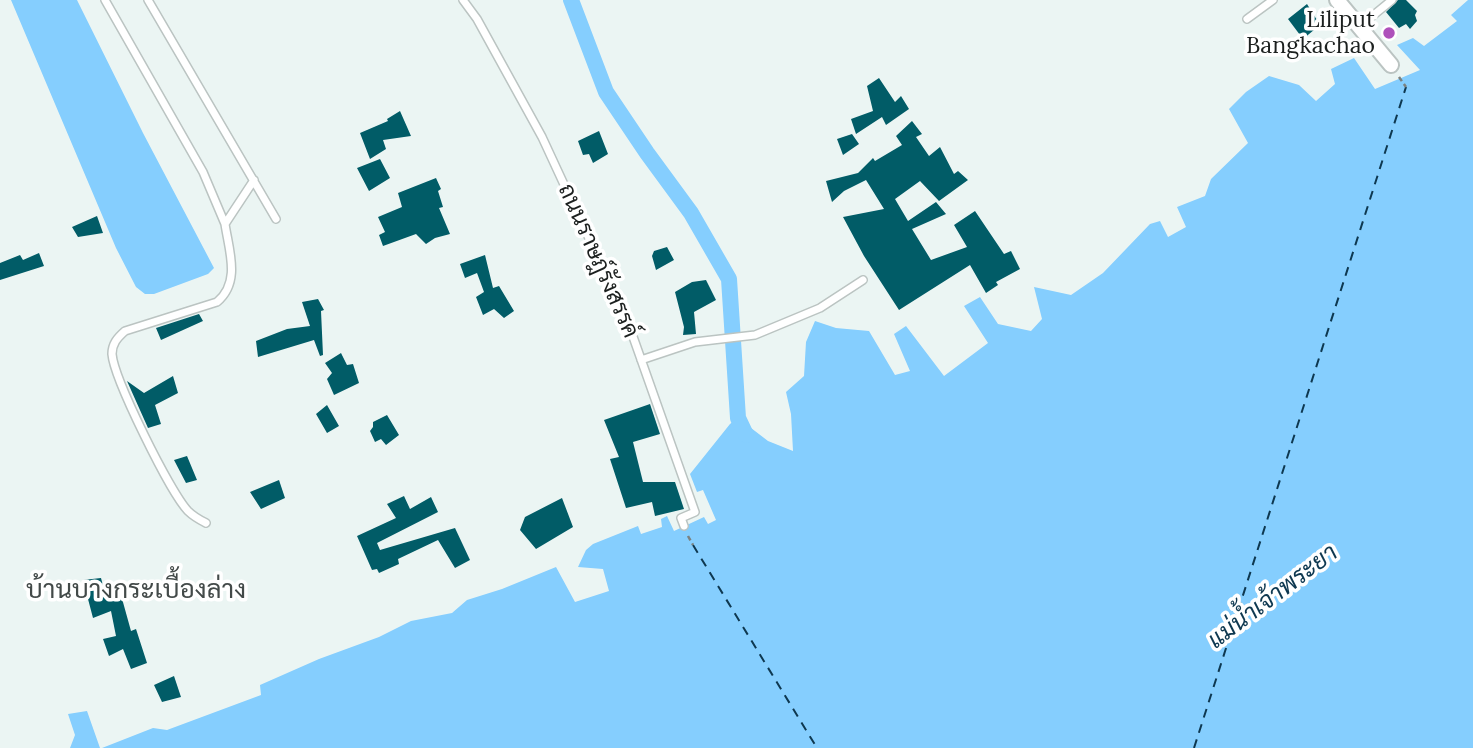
<!DOCTYPE html>
<html>
<head>
<meta charset="utf-8">
<style>
	body { margin:0 }
	canvas { display:block; background:#ebf5f3 }
</style>
</head>
<body>
<canvas width="1473" height="748"></canvas>
<script>
const ctx = document.querySelector('canvas').getContext('2d');
ctx.lineJoin = 'round';
function fill(path, color) { ctx.fillStyle = color; ctx.fill(path, 'evenodd'); }
function trace(path, color, width, dash) { ctx.strokeStyle = color; ctx.lineWidth = width; ctx.lineCap = dash ? 'butt' : 'round'; ctx.setLineDash(dash || []); ctx.stroke(path); }
function write(font, color, halo, rows, align = 'center') {
  ctx.font = font + ' Lora,Sarabun,serif'; ctx.lineWidth = 7; ctx.setLineDash([]); ctx.textBaseline = 'middle'; ctx.strokeStyle = halo; ctx.fillStyle = color; for (const [text, x, y, turn = 0] of rows) {
    ctx.save(); ctx.translate(x, y); ctx.rotate((+turn || 0) * Math.PI / 180); ctx.textAlign = isNaN(turn) ? turn : align; if (halo) ctx.strokeText(text, 0, 0); ctx.fillText(text, 0, 0); ctx.restore();
  }
}
fill(new Path2D(`
	M11 0H77L143 133 214 268 208 274 154 294H145L136 287 116 248Z
	M1468 0H1473V748H102L153 728 167 730 261 695 260 685 319 659 379 637 411 621 452 613 467 600 502 589 556 567 575 602 609 591 603 569 578 567 586 550 593 544 638 526 641 534 662 527 661 519 667 516 674 531 704 517 708 524 716 520 703 490 697 492 690 474 730 424 738 418 768 441 793 451 791 414 786 392 804 376 806 342 815 321 836 328 869 331 895 375 910 371 894 334 906 326 944 376 988 343 964 306 980 297 998 324 1031 331 1042 319 1034 287 1071 295 1103 273 1150 224 1160 221 1168 237 1186 227 1177 207 1205 196 1211 179 1248 143 1229 109 1246 92 1269 76 1299 85 1316 101 1335 84 1331 69 1354 58 1375 89 1420 70 1397 45 1413 38 1424 46 1457 21 1451 15Z
	M87 711 100 748H70L75 735 68 714Z`), '#85cefe');
trace(new Path2D(`
	M571 0 606 92 647 153 691 213 729 279 738 418 746 435`), '#85cefe', 16);
trace(new Path2D(`
	M693 545 817 748
	M1194 748 1406 87`), '#0e3850', 2, [9, 7]);
fill(new Path2D(`
	M1398 0H1406L1417 11 1415 15 1417 21 1410 29 1406 24 1399 28 1386 12Z
	M1307 4 1320 25 1303 39 1288 19Z
	M879 78 895 102 901 96 909 109 886 125 882 117 856 134 851 119 873 111 867 86Z
	M400 111 411 136 383 140 386 149 370 159 360 133 388 121 387 119Z
	M912 121 922 134 916 137 929 156 940 147 954 174 958 171 968 180 939 201 920 181 895 199 908 221 936 202 946 214 912 229 931 260 967 247 954 225 975 211 1004 254 1011 251 1020 269 996 282 998 285 986 293 970 265 899 310 864 256 843 217 884 209 866 180 844 191 832 202 826 181 858 173 873 158 875 161 902 145 896 136Z
	M599 131 608 154 593 163 589 154 583 155 578 141Z
	M852 134 859 144 843 155 837 139Z
	M380 159 390 178 369 191 357 168Z
	M436 178 441 189 438 191 443 207 439 208 450 234 435 238 426 244 416 234 383 246 379 235 385 232 378 217 402 207 398 193Z
	M97 216 103 233 78 237 72 227Z
	M667 247 674 260 656 270 652 256 654 251Z
	M39 253 44 266 0 280V263L20 255 23 260Z
	M485 255 493 288 499 286 514 311 504 318 494 309 483 315 476 297 484 292 477 273 465 278 460 264Z
	M706 280 716 300 694 312 696 334 683 335 684 327 675 292 692 282Z
	M318 299 324 310 321 311 323 355 320 356 314 340 258 357 256 341 287 329 310 326 302 302Z
	M199 314 203 321 161 340 156 328Z
	M341 353 347 365 353 364 359 383 334 395 327 379 332 373 325 363Z
	M173 376 178 393 155 405 161 424 148 428 127 381 144 393Z
	M650 404 660 434 633 442 643 482H675L684 509 655 516 652 502 626 508 610 459 619 457 604 420Z
	M327 405 339 426 327 433 316 414Z
	M387 415 399 435 386 445 381 439 375 442 370 431 373 427V422Z
	M187 456 197 480 186 483 174 460Z
	M279 480 285 498 261 509 250 492Z
	M404 496 410 509 431 497 438 512 377 543 380 550 455 528 470 560 455 568 438 540 398 559 399 564 379 573 377 569 372 570 357 536 396 518 387 504Z
	M562 498 573 527 536 549 520 530 525 517Z
	M101 578 106 597 121 595 131 631 136 629 147 663 131 669 123 649 109 656 103 639 116 636 111 611 93 618 83 580Z
	M174 676 181 697 162 702 154 685Z`), '#015c67');
const service = new Path2D(`
	M105 0 203 172 225 224
	M148 0 276 219
	M463 0 477 19 542 137 599 260 631 331 695 512 681 518 684 526
	M1247 19 1273 0
	M1359 27 1392 0
	M641 360 695 342 755 335 820 308 863 280
	M206 523C200 520 193 516 188 511 170 492 114 379 112 354 112 344 117 338 125 331L217 302C241 282 229 251 225 224L254 180`);
const minor = new Path2D(`
	M1337 0 1391 65`);
trace(service, '#bbc4c2', 10);
trace(minor, '#bbc4c2', 18);
trace(new Path2D(`
	M1399 77 1406 87
	M688 536 693 545`), '#7b8281', 2.5, [5, 3.5]);
trace(service, '#fff', 7);
trace(minor, '#fff', 14);
for (const [x, y, r, color] of [
	[1389,33,7,"#ae51bb"]
]) { const dot = new Path2D(); dot.arc(x, y, r, 0, 2 * Math.PI); ctx.fillStyle = color; ctx.fill(dot); trace(dot, '#fff', 2.5); }
write('23px', '#1c201f', '#fff', [
	["Liliput",1375,20],
	["Bangkachao",1375,46]
], 'right');
write('23px', '#1c201f', '#fff', [
	["ถนนราษฎ์รังสรรค์",598,261,66]
]);
write('italic 24px', '#0e3850', '#fff', [
	["แม่น้ำเจ้าพระยา",1273,597,-37]
]);
write('26px', '#434a49', '#fff', [
	["บ้านบางกระเบื้องล่าง",136,591]
]);
</script>
</body>
</html>
